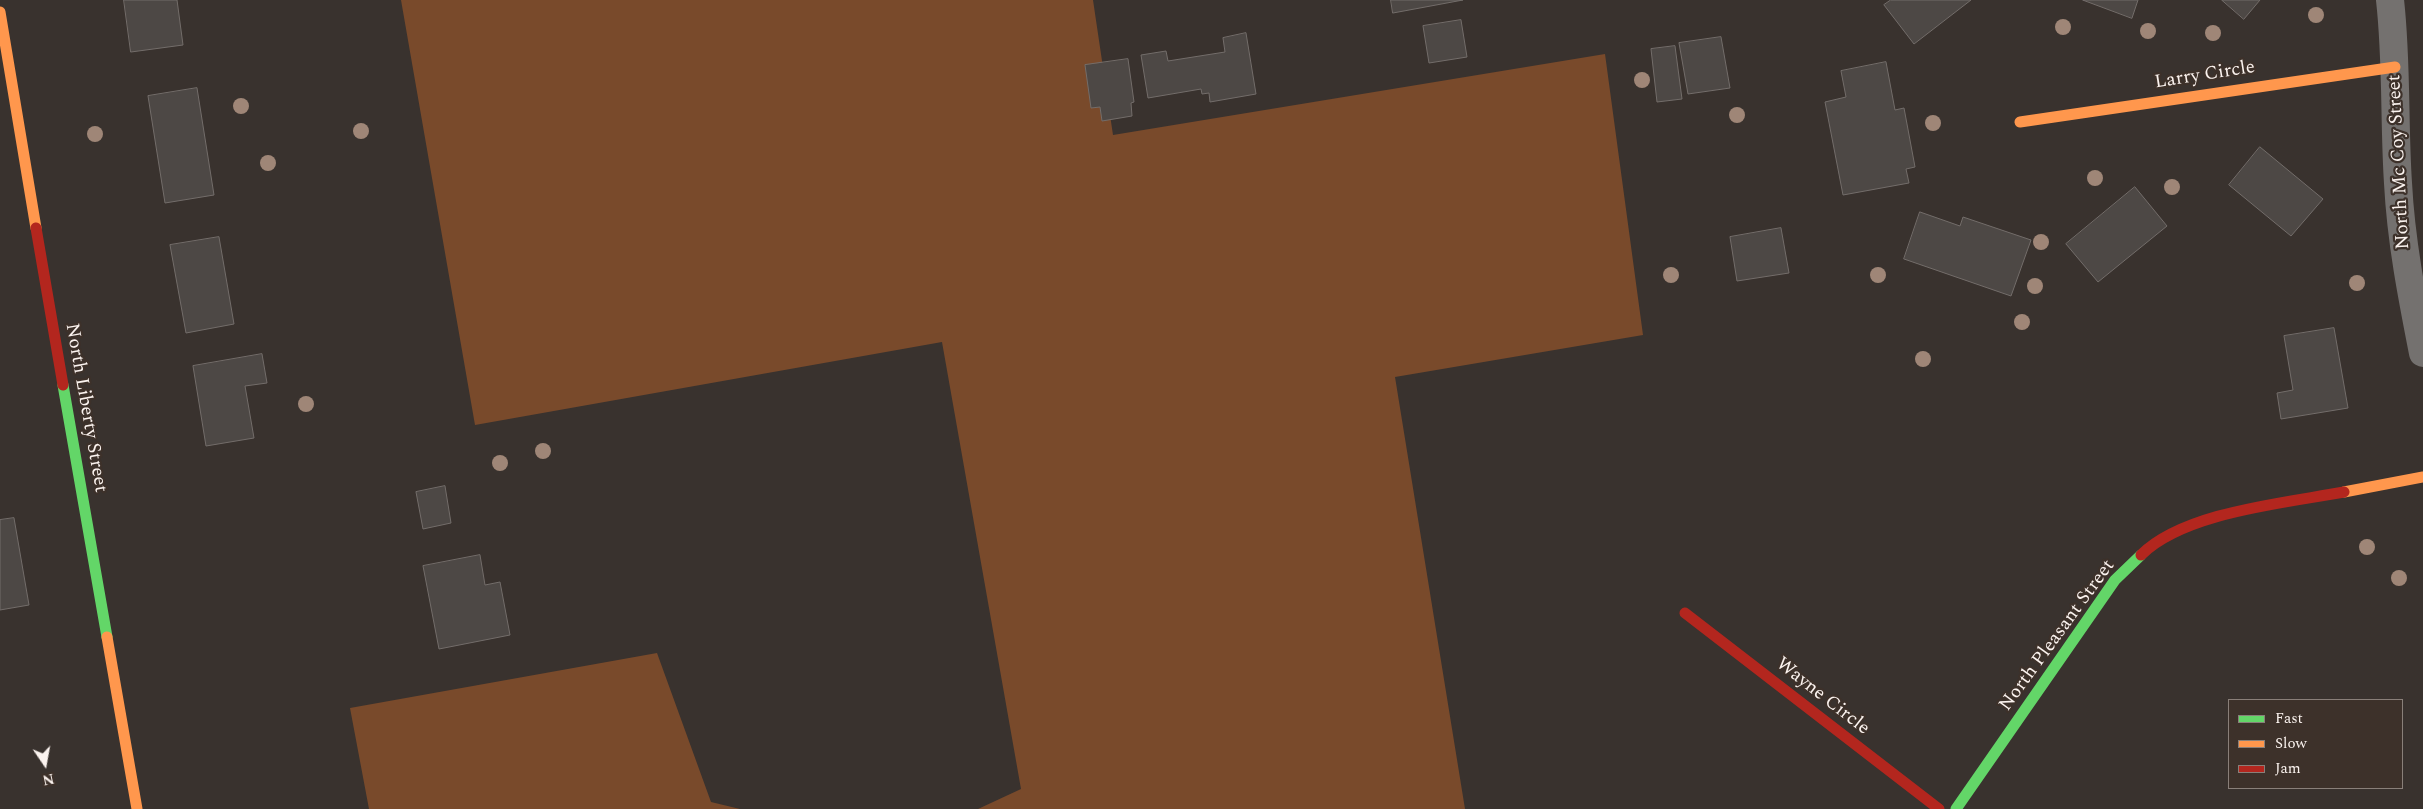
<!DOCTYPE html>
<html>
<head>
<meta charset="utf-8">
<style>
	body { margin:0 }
	#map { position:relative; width:2423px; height:809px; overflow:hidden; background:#39322e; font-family:Spectral,serif }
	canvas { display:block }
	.legend { position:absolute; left:2228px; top:699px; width:175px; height:90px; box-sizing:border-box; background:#3d312a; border:1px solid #897f79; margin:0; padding:6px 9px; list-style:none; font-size:15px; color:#fbf3ef }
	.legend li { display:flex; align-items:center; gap:10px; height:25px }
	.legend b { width:25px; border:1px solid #897f79 }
	.north { position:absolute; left:20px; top:739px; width:50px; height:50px; -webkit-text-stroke:4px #3d312a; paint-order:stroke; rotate:168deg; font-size:14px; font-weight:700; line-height:20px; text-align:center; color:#fbf3ef }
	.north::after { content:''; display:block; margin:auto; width:18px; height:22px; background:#fbf3ef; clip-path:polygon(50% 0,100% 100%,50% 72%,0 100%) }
</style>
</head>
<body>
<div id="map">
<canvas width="2423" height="809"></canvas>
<ul class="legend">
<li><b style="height:6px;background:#63d668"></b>Fast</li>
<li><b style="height:6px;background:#ff974d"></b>Slow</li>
<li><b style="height:6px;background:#b3261e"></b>Jam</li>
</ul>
<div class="north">N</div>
</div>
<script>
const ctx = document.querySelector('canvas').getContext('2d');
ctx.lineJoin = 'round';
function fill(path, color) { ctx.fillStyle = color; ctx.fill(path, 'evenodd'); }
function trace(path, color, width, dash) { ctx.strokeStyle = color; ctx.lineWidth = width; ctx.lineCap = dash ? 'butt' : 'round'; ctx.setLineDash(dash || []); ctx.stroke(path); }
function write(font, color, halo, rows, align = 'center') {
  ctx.font = font + ' Spectral,serif'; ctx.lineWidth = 4.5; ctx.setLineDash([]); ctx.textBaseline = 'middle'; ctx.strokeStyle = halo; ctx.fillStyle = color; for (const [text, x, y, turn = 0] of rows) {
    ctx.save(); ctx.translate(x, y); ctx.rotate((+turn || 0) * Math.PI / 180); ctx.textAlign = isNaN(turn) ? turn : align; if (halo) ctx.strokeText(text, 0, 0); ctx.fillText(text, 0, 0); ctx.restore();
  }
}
fill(new Path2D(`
	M401 0H1093L1113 135 1605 54 1643 335 1395 377 1465 809H978L1021 789 942 342 475 425Z
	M657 653 711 802 740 809H369L350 708Z`), '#794a2b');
const building = new Path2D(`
	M124 0H177L183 45 131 52Z
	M1391 0H1463L1393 13Z
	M1891 0H1971L1914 44 1884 5Z
	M2083 0H2138L2132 18Z
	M2222 0H2260L2244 19Z
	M1461 20 1467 57 1429 63 1423 26Z
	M1246 33 1256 94 1210 102 1209 93 1202 94 1201 89 1148 98 1141 55 1166 51 1168 61 1225 52 1223 38Z
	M1721 37 1730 88 1688 94 1679 43Z
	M1675 46 1682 99 1657 102 1651 49Z
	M1128 59 1134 102 1131 103 1132 116 1102 121 1100 107 1091 108 1085 65Z
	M1886 62 1895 110 1904 108 1915 167 1906 169 1909 183 1843 195 1825 102 1846 97 1841 71Z
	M197 88 214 195 165 203 148 96Z
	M2260 147 2323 199 2291 236 2229 185Z
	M2135 187 2167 226 2098 282 2066 244Z
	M1920 212 1960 226 1963 217 2031 240 2011 296 1904 259Z
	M1781 228 1789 273 1737 281 1730 237Z
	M219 237 234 324 186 333 170 245Z
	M2334 328 2348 408 2281 419 2277 393 2293 390 2284 336Z
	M262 354 267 383 245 386 254 438 206 446 193 366Z
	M445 486 451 523 423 529 416 492Z
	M14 518 29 605 0 610V520Z
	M480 555 485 585 500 582 510 635 439 649 423 566Z`);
fill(building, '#4d4845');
trace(building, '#736d6a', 1);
trace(new Path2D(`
	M2390 0C2397 61 2394 122 2398 183 2401 241 2412 297 2423 353`), '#74716f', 28);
trace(new Path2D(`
	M63 385 107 637
	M1956 809 2115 580 2141 555`), '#63d668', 11);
trace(new Path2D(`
	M0 12 36 228
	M2020 122 2395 67
	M2344 492 2423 477
	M107 637 137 809`), '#ff974d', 11);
trace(new Path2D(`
	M36 228 63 385
	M2141 555C2184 512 2285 503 2344 492
	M1685 613 1939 809`), '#b3261e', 11);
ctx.fillStyle = '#9f8677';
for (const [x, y] of [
	[2316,15],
	[2063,27],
	[2148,31],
	[2213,33],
	[1642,80],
	[241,106],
	[1737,115],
	[1933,123],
	[361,131],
	[95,134],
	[268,163],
	[2095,178],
	[2172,187],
	[2041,242],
	[1671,275],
	[1878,275],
	[2357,283],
	[2035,286],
	[2022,322],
	[1923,359],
	[306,404],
	[543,451],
	[500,463],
	[2367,547],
	[2399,578]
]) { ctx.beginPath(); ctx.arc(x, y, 8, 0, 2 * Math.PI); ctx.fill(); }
write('19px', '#fbf3ef', '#3d312a', [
	["Larry Circle",2205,76,-9],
	["North Mc Coy Street",2400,162,-93],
	["North Liberty Street",85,408,80],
	["North Pleasant Street",2058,636,-54],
	["Wayne Circle",1822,697,38]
]);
</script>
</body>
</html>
